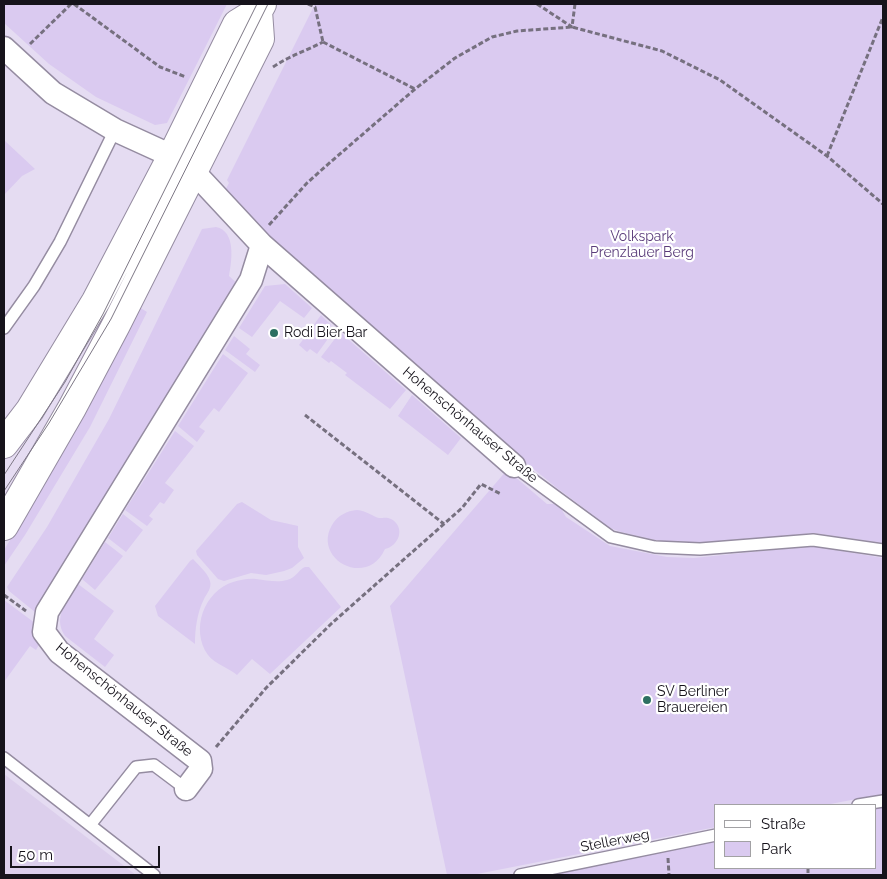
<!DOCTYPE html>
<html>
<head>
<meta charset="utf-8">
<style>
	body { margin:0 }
	#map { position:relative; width:887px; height:879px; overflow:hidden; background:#e5dcf2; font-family:Raleway,sans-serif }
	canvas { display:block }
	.frame { position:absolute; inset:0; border:5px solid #16131b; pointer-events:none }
	.legend { position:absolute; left:714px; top:804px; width:162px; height:65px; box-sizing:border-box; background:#fff; border:1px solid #a2a1a4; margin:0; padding:6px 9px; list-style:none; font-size:15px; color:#16131b }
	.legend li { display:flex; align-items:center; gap:10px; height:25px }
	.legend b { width:25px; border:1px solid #a2a1a4 }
	.scale { position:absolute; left:10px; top:846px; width:150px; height:22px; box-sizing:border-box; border:2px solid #16131b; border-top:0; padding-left:6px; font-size:15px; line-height:18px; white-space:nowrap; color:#16131b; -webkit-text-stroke:4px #fff; paint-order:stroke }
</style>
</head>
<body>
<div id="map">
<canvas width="887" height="879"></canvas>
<div class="frame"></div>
<ul class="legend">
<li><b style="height:6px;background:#fff"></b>Straße</li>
<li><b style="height:14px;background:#dacaf0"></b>Park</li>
</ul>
<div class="scale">50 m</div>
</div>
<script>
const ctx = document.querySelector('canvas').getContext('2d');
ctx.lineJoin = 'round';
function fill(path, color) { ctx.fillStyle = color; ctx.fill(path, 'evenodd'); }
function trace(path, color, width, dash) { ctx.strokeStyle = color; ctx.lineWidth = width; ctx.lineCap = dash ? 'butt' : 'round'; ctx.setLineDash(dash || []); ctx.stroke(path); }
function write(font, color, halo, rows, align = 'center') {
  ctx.font = font + ' Raleway,sans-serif'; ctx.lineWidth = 4.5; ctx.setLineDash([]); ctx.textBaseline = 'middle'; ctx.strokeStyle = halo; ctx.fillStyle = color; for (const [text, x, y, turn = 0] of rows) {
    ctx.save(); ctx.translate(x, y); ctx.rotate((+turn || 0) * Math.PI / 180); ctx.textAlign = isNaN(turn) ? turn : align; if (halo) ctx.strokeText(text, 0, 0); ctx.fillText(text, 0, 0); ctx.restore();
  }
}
fill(new Path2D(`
	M4 774 136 875H4Z`), '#dccfec');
fill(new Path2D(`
	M4 4H227L167 123 155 125 96 97 49 64 4 23Z
	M315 4H883V543L814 533 706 543H681L655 540 621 532 610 528 557 488 504 445 262 233 223 194 229 183 227 180Z
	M4 140 35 169 22 176 4 195Z
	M216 227C236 231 232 260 229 276L239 285 35 612 9 591 7 587 47 527 109 419 202 229Z
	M285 284 312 308 304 318 280 301 252 337 239 328 265 286Z
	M139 307 147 312 90 427 25 535 4 566V550L75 432Z
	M321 315 331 325 330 336 317 354 310 349 307 352 299 345Z
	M340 332 406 390 390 409 345 375 347 373 331 361 329 363 321 357Z
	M234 336 250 349 246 354 260 365 255 372 225 350Z
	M223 354 248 373 219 412 214 408 199 427 205 431 197 442 178 426Z
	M412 395 461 438 448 455 398 416Z
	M175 431 194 446 165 483 174 490 164 504 160 502 149 516 153 519 147 526 125 510Z
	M507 470 547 504H554L560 507 566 517 610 546 667 557 694 558 812 546 883 558V794L825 805H716V827L472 875H447L390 606Z
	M242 502 271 520 298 526V547L304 558 292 568 284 571 266 575 251 573 224 581 218 579 197 555 196 551 237 504Z
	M357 510C367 511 374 517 379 518 384 518 387 517 391 519 406 527 399 546 385 549 367 589 312 559 332 525 338 515 347 511 357 510Z
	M123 514 143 530 126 552 108 538Z
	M105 542 123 556 95 590 82 579Z
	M193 559C198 565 208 573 210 581 212 588 207 593 204 599 197 613 195 629 195 644L158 616 155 606 190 561Z
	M305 567H309L341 607 270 674 252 659 237 675C229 668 215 664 208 655 190 630 204 591 233 582 240 580 249 578 256 579 266 580 277 583 287 580 296 578 298 570 305 567Z
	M78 584 114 611 94 639 114 655 105 667 65 636C52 616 68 602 78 584Z
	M4 600 35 623 41 641 36 650 30 646 4 682Z
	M883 807V875H543L716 841V868H876V809Z`), '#dacaf0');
const lane = new Path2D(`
	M4 328 34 286 60 242 115 130
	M514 466 611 537 655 547 700 549 813 540 883 550
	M4 758 154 875
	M858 805 883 801
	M90 825 136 767 154 765 186 789
	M520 875 716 835`);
const street = new Path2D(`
	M4 48 53 93 115 130 172 156 193 171 262 245 514 466
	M186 789 201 769 200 761 59 652 44 632 47 612 251 280 262 245`);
const secondary = new Path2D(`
	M4 444 30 410 96 301 172 156 237 24 258 11
	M4 526 72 408 116 325 260 39 258 11 262 4`);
trace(lane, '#958ca1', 14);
trace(street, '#958ca1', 25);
trace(secondary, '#958ca1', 30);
trace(new Path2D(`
	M74 4 160 67 186 77
	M308 4 315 7 323 42
	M537 4 572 27 575 4
	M323 42 415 89
	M30 44 71 4
	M273 67C289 56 306 51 323 42
	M827 156 883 17
	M269 225 307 183 326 166 415 89 455 58 492 37 517 31 572 27 662 51 720 80 827 156 883 204
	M305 415 444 524
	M4 595 26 611
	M216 747 266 688 332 623 462 508 481 484 501 494
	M668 858 669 875
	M808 868V875`), '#76707f', 3, [5, 2.5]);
trace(lane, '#fff', 11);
trace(street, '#fff', 22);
trace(secondary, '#fff', 28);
trace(new Path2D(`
	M4 475 65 382 103 314 257 4
	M4 491 49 423 111 319 268 4`), '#7d7785', 1);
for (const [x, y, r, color] of [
	[274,333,5,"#2d7062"],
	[647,700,5,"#2d7062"]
]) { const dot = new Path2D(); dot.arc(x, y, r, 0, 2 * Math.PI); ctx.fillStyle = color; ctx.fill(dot); trace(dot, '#fff', 2); }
write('14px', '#5a3c7a', '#fff', [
	["Volkspark",642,237],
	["Prenzlauer Berg",642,253]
]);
write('14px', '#16131b', '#fff', [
	["Rodi Bier Bar",284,333],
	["SV Berliner",657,692],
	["Brauereien",657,708]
], 'left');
write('14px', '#16131b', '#fff', [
	["Hohenschönhauser Straße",470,425,40],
	["Hohenschönhauser Straße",124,700,39],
	["Stellerweg",615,841,-11]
]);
</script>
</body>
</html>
